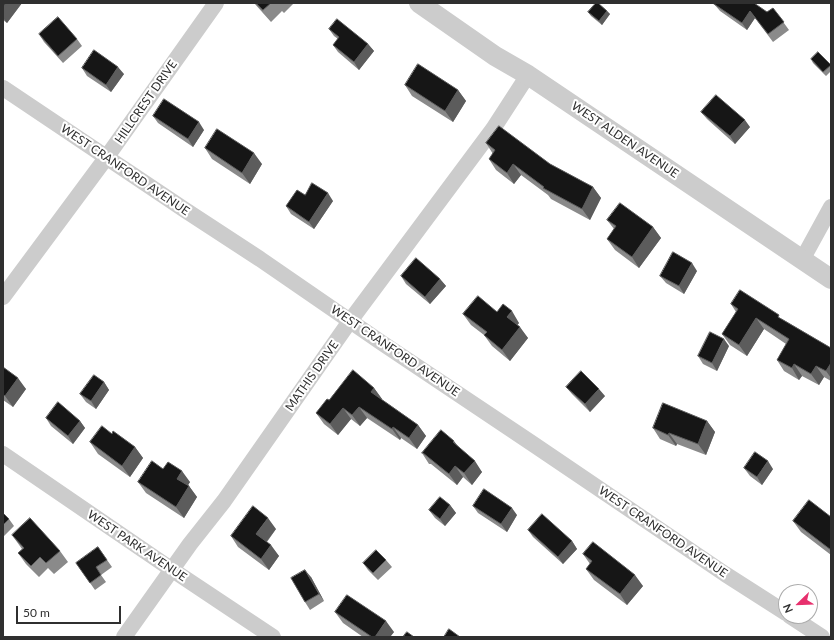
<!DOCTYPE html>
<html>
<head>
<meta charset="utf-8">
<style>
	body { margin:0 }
	#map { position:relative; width:834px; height:640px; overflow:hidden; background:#fff; font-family:Lato,sans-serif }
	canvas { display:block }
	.frame { position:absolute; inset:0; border:4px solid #2f2f2f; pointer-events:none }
	.north { position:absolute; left:778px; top:584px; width:40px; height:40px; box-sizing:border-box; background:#fff; border:1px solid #acacac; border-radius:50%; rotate:247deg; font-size:11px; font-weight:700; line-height:16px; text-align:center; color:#2f2f2f }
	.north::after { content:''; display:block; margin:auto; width:14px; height:18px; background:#e7306d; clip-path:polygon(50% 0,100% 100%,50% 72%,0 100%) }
	.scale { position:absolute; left:16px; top:606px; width:105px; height:18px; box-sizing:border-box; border:2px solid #2f2f2f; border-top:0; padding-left:5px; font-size:12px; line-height:14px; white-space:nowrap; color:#2f2f2f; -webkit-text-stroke:3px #fff; paint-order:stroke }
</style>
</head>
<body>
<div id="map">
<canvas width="834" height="640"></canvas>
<div class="frame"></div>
<div class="north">N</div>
<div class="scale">50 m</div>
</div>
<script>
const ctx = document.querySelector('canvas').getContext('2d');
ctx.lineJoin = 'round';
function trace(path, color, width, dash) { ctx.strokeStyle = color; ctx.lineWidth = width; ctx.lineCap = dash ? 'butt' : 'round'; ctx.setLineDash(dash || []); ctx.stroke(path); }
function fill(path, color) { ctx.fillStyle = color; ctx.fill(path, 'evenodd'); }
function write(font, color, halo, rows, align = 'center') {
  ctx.font = font + ' Lato,sans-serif'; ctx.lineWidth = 4; ctx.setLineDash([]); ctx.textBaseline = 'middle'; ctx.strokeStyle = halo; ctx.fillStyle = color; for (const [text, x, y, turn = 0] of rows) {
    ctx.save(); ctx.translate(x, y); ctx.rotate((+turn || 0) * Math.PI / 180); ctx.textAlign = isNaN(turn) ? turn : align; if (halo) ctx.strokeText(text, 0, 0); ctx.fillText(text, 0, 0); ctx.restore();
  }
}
trace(new Path2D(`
	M3 88 185 210 260 259 382 343 533 444 725 574 786 613
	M802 260 831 207
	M3 297 106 158 216 3
	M3 454 171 569 273 637
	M790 616 822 637
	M124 637 190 544 224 501 350 321 493 129 528 75`), '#ccc', 16);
trace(new Path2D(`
	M419 3 495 56 528 75 831 279`), '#ccc', 20);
fill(new Path2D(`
	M3 3H22L7 23 3 20Z
	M254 3H294L284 13 282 11 271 22Z
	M714 4 767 12 773 8 789 30 773 42 755 18 747 30 720 11Z
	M607 11 610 14 602 25 591 16 588 12Z
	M329 29 368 44 374 51 359 70 338 52 333 45 338 39 334 36Z
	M39 34 77 39 82 46 63 63 44 42Z
	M818 52 831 65V71L826 76 813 63 811 59Z
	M82 68 124 74 111 92 87 76Z
	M405 85 458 90 466 101 453 122 412 96Z
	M701 112 750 127 735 144 707 119Z
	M153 116 204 130 193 147 158 123Z
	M486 143 550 164 593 187 601 198 590 220 551 199 548 195 521 175 514 184 496 170 489 159 493 154Z
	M205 148 262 164 250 184 212 159Z
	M305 195 333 201 314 229 291 214 286 206Z
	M607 220 653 227 661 238 639 268 615 250 607 239 614 229Z
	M697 271 684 294 666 283 660 276Z
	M401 276 440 279 446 286 430 304 406 284Z
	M731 304 782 319 831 348V381L824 377 819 385 802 376 799 380 784 371 777 360 786 344 764 329 747 356 730 345 722 334 736 312Z
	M497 312 519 323 517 325 528 338 510 361 492 346 484 335 471 325 463 314Z
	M729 346 717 371 703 364 698 356Z
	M3 367 26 389 13 407 3 400Z
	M104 382 109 390 96 409 86 402 80 394Z
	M566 387 605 396 590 412 572 394Z
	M374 388 382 399H381L418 425 426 436 417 449 401 438 400 440 367 418 360 426 351 419 338 435 324 424 316 413 329 400Z
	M46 418 80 421 85 428 73 444 51 426Z
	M707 421 715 432 706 455 677 444 676 446 660 439 653 428Z
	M112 434 135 447 143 458 130 477 98 454 90 442Z
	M459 448 482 472 472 485 463 477 457 485 431 464H429L422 453Z
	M744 468 773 469 762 485 750 476Z
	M163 469 190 482 188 485 189 486 197 497 184 518 146 493 138 482Z
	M450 505 456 513 445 526 435 518 429 510Z
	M473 506 517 515 507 532 478 513Z
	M3 513 9 519 14 526 3 537Z
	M831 517V555L801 532 793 521Z
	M276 529 267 542 279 556 269 570 238 547 231 536Z
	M528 530 572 541 577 549 563 564 533 537Z
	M12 535 60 551 68 562 54 574 48 568 39 577 26 564 18 553 22 549Z
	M98 547 112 567 101 575 106 582 95 590 76 563Z
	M583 554 643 586 627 605 594 580 586 569 590 564Z
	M386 560 392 567 378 580 368 570 363 563Z
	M311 577 324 601 310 610 305 602Z
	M335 612 394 632 390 637H363L343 623Z`), '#8a8a8a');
fill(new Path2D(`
	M6 3H22L7 23 3 18V7Z
	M607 11 610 14 602 25 599 21Z
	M750 11 755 18 747 30 742 23Z
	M368 44 374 51 359 70 354 62Z
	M118 67 124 74 111 92 106 85Z
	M458 90 466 101 453 122 445 111Z
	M745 120 750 127 735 144 730 136Z
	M199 122 204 130 193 147 188 139Z
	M254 153 262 164 250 184 242 173Z
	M513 164 521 175 514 184 507 173Z
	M593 187 601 198 590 220 582 209Z
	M328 193 333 201 314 229 309 222Z
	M653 227 661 238 639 268 632 257Z
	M692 263 697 271 684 294 679 286Z
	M440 279 446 286 430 304 425 297Z
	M512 311 519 323 515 328 507 317Z
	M756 318 764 329 747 356 739 345Z
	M520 327 528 338 510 361 502 350Z
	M724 339 729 346 717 371 712 363Z
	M831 363V378L826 371Z
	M794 364 802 376 799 380 792 368Z
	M816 366 824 377 819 385 811 374Z
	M18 378 26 389 13 407 5 396Z
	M104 382 109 390 96 409 91 401Z
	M374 388 382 399 378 403 371 392Z
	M599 389 605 396 590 412 585 404Z
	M359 407 367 418 360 426 352 415Z
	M343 408 351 419 338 435 330 424Z
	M80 421 85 428 73 444 68 436Z
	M707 421 715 432 706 455 698 444Z
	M418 425 426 436 417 449 409 438Z
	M393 427 401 438 400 440 392 429Z
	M669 433 677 444 676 446 668 435Z
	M454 441 462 452 453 442Z
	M135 447 143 458 130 477 122 466Z
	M475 461 482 472 472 485 464 473Z
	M768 461 773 469 762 485 757 477Z
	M455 466 463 477 457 485 449 474Z
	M182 471 190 482 185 490 177 479Z
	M189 486 197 497 184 518 176 507Z
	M450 505 456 513 445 526 440 519Z
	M512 508 517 515 507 532 501 524Z
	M268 518 276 529 264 545 256 534Z
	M572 541 577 549 563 564 558 557Z
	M271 545 279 556 269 570 261 559Z
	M305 570 311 577 324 601 319 594Z
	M635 575 643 586 627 605 620 594Z
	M386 621 394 632 390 637H375Z`), '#5c5c5c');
const building = new Path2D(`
	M3 3H6L3 7Z
	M256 3H271L263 10Z
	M596 3H598L607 11 599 21 588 12Z
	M715 3H754L767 12 773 8 784 22 768 34 750 11 742 23 714 4Z
	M58 17 77 39 58 56 39 34Z
	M337 19 368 44 354 62 333 45 339 37 329 29Z
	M94 50 118 67 106 85 82 68Z
	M818 52 831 65 823 72 811 59Z
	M418 64 458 90 445 111 405 85Z
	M716 95 745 120 730 136 701 112Z
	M164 99 199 122 188 139 153 116Z
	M499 126 550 164 593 187 582 209 543 188 544 187 513 164 507 173 489 159 495 150 486 143Z
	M217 129 254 153 242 173 205 148Z
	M312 183 328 193 309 222 286 206 297 190 305 195Z
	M620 203 653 227 632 257 607 239 616 226 607 220Z
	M673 252 692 263 679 286 660 276Z
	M416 258 440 279 425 297 401 276Z
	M740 290 779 315 778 317 831 348V363L826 371 816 366 811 374 794 364 792 368 777 360 789 339 756 318 739 345 722 334 738 309 731 304Z
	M478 296 497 312 503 304 512 311 507 317 520 327 502 350 484 335 487 332 463 314Z
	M710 332 724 339 712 363 698 356Z
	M3 367 18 378 5 396 3 394Z
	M353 370 374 388 371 392 418 425 409 438 393 427 392 429 359 407 352 415 343 408 330 424 316 413 327 399 329 400Z
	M581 371 599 389 585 404 566 387Z
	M94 375 104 382 91 401 80 394Z
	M58 402 80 421 68 436 46 418Z
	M663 403 707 421 698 444 669 433 668 435 653 428Z
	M102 426 112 434 113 431 135 447 122 466 90 442Z
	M441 430 454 441 453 442 475 461 464 473 455 466 449 474 423 453H422Z
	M755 452 768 461 757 477 744 468Z
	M152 461 163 469 168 462 182 471 177 479 189 486 176 507 138 482Z
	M484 489 512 508 501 524 473 506Z
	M440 497 450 505 440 519 429 510Z
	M809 500 831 517V550L793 521Z
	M253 506 268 518 256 534 271 545 261 559 231 536Z
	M3 513 9 519 3 525Z
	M542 514 572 541 558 557 528 530Z
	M30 518 60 551 46 563 40 557 31 566 18 553 24 548 12 535Z
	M593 542 635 575 620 594 586 569 592 561 583 554Z
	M98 547 107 560 96 567 101 575 90 583 76 563Z
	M376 550 386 560 373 573 363 563Z
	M305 570 319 594 305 602 291 578Z
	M347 595 386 621 375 637H372L335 612Z
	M449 629 460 637H444Z
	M407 632 414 637H403Z`);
fill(building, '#161616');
trace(building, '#5c5c5c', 1);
write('12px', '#2f2f2f', '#fff', [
	["HILLCREST DRIVE",146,102,-55],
	["WEST ALDEN AVENUE",625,140,34],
	["WEST CRANFORD AVENUE",125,170,34],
	["WEST CRANFORD AVENUE",395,351,34],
	["MATHIS DRIVE",312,376,-55],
	["WEST CRANFORD AVENUE",663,532,34],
	["WEST PARK AVENUE",137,546,34]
]);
</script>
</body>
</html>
